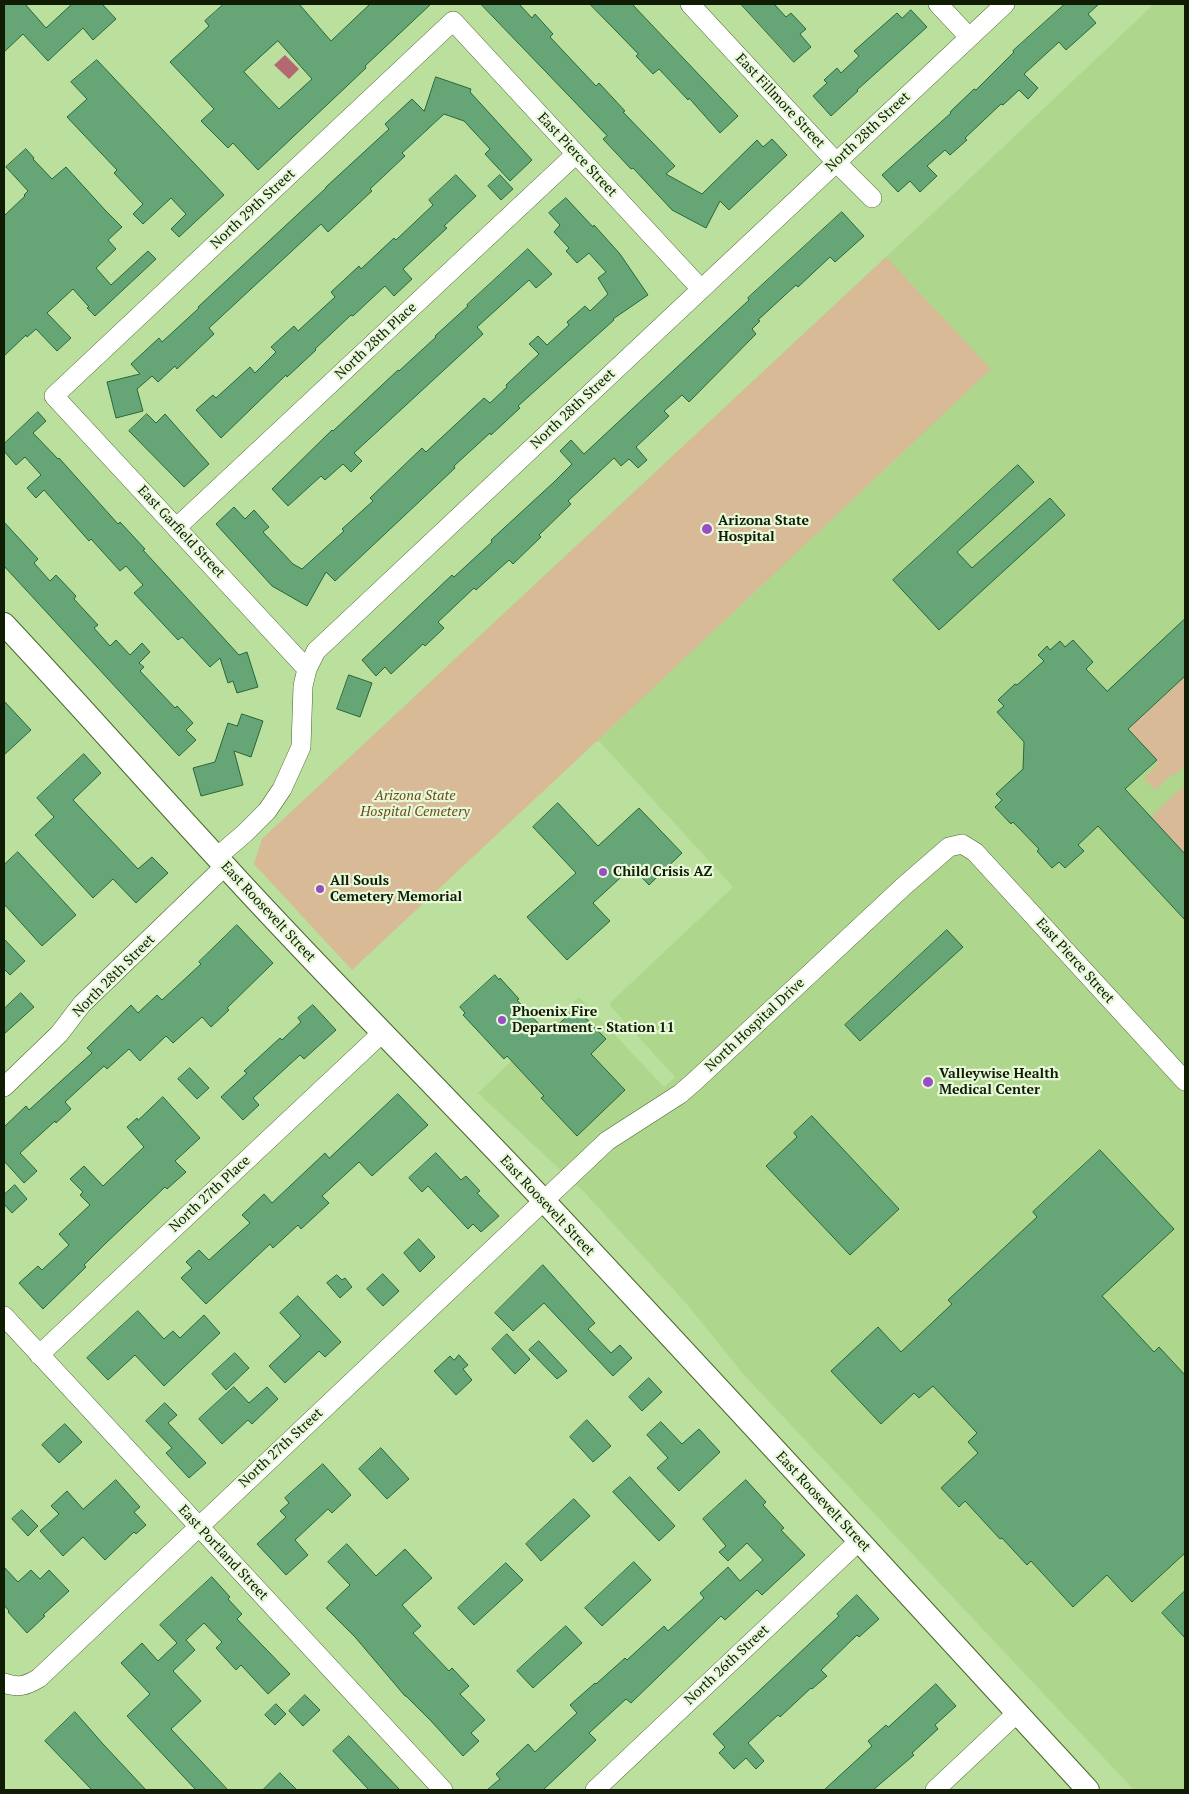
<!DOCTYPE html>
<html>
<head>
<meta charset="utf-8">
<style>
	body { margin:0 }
	#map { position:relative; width:1189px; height:1794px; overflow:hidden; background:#bbdf9d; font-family:"PT Serif",serif }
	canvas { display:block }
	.frame { position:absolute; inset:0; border:5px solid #101c04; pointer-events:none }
</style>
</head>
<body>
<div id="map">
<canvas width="1189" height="1794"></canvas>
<div class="frame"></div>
</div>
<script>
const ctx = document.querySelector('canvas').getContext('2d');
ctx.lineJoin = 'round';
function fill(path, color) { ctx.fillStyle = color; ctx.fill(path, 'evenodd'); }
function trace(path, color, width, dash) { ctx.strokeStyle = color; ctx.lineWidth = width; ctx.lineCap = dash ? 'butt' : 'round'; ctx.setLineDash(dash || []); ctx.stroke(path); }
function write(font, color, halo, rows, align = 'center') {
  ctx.font = font + ' "PT Serif",serif'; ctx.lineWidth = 4.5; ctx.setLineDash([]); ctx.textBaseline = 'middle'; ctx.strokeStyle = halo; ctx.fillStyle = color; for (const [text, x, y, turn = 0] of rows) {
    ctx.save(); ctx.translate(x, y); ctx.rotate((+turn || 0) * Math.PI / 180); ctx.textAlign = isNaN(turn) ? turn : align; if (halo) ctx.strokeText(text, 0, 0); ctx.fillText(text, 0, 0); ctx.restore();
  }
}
fill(new Path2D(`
	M1154 4H1185V1790H1134L744 1375 685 1302 584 1192 478 1093 579 997 664 1087 675 1077 611 1007 610 1003 733 887 599 741 254 864 262 839 962 186Z`), '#afd68d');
fill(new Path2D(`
	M886 257 991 369 598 740 352 970 254 864 262 839Z
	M1185 676V764L1178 774 1171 775 1155 790 1144 778 1159 763 1128 729Z
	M1182 787 1185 791V854L1151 817Z`), '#d8ba97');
fill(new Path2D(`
	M285 55 299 69 289 79 274 65Z`), '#b36872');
const building = new Path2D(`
	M4 4H25L46 28 72 4H102L116 19 93 40 83 28 48 61 23 34 4 52Z
	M224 4H299L331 41 370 4H431L365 66 366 68 258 170 233 143 228 148 201 121 214 109 170 62 209 26 205 21ZM278 41 312 79 279 109 244 72Z
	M481 4H519L532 18 535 14 553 34 550 37 596 86 599 83 625 111 623 112 675 166 666 174 702 194 757 140 763 147 772 139 787 155 729 210 720 201 706 228 672 210 633 168 631 169 603 139 607 136Z
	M590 4H632L738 116 720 133 689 98 688 100 659 69 653 74 636 56 638 54Z
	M741 4H774L786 17 791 13 806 29 800 34 811 47 794 62Z
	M1065 4H1099L1088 14 1096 23 1066 50 1059 42 1024 74 1038 88 1028 99 1019 90 1003 105 1001 104 965 138 967 140 950 155 945 150 927 166 937 176 920 192 910 181 898 192 882 175 951 113 950 112 974 89 976 90 1014 52 1013 51Z
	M911 10 927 27 857 90 858 91 831 116 813 96 827 83 824 80 837 68 841 73 859 56 854 51 897 13 902 18Z
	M97 60 224 195 179 237 171 229 186 214 171 198 143 224 133 214 143 204 114 173 117 170 67 117 87 99 71 82Z
	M436 77 471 89 470 92 532 160 510 181 485 154 490 149 464 121 444 114 402 153 405 156 370 189 372 191 328 232 321 224 209 328 214 334 177 369 175 366 158 382 152 376 137 389 143 411 116 418 107 382 140 374 131 364 159 338 162 342 199 308 198 307 326 188V187L389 129 385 124 412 99 424 111Z
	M26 149 34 158 33 159 52 179 66 167 105 210 122 227 108 240 116 249 96 268 111 285 148 251 156 259 95 316 87 308 89 307 73 289 47 313 71 338 57 351 36 329 27 337 26 335 4 356V216L25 196 24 195 28 191 6 167Z
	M456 175 476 196 444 226 447 228 403 269 412 279 394 296 385 286 353 316 351 315 315 349 316 350 287 377 286 375 221 438 196 410 213 395 216 398 250 367 255 373 276 352 271 347 294 326 298 331 335 297 331 292 359 266 361 269 394 238 396 240 433 205 429 200Z
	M500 175 513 189 501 200 488 186Z
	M566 198 593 227 594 225 620 254 648 295 613 319 614 320 518 406 520 408 491 435 490 433 454 466 455 468 335 581 326 572 307 606 272 586 216 524 234 507 245 519 254 510 269 527 263 532 293 564 302 569 344 531 342 529 373 501 370 498 422 448 426 452 484 398 490 403 507 387 506 385 539 354 529 344 538 336 547 345 569 325 567 322 585 306 590 311 608 294 598 278 606 272 589 253 577 263 566 251 569 248 554 232 560 225 549 213Z
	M842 212 864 236 835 262 830 257 798 287 796 285 758 320 760 321 752 329 756 334 689 402 682 395 664 411 669 416 636 447 647 460 638 468 629 459 621 466 614 458 568 501 571 504 539 535 541 537 513 564 509 560 476 590 474 588 438 622 444 628 425 646 423 644 391 674 385 667 376 676 362 660 452 575 454 577 492 542 491 540 554 482 572 464 560 451 571 440 584 454 749 300 748 298Z
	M528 249 552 274 536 288 529 280 477 327 483 334 354 453 362 461 351 472 343 464 325 480 321 476 288 506 272 489 332 430 333 431 398 370 399 371 436 337 435 336 468 306 467 305Z
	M38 412 46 421 33 433 58 459 59 458 118 524 120 522 145 549 143 550 239 655 247 652 258 687 237 693 233 681 228 683 220 658 210 667 182 637 178 640 134 593 143 585 126 566 120 571 91 539 89 541 44 490 36 498 27 488 41 475 25 457 16 465 4 451V444Z
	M147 414 156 423 165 414 209 464 184 487 129 431Z
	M1018 465 1034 482 957 552 972 568 1050 498 1065 515 939 630 893 580Z
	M4 522 38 559 34 563 50 581 56 575 76 596 74 599 98 625 94 628 110 646 116 640 130 655 142 643 150 652 139 663 144 667 140 671 175 708 177 706 193 723 186 730 196 740 179 756 4 566Z
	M1185 619V676L1128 729 1157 760 1125 789 1185 854V920L1098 826 1078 845 1084 851 1065 868 1059 862 1052 868 1037 851 1039 849 1013 822 1011 824 995 807 1002 800 996 794 1023 769 1024 742 997 712 1004 706 998 700 1015 684 1017 685 1044 661 1038 655 1047 646 1050 650 1060 641 1065 647 1073 640 1093 662 1086 669 1107 691Z
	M349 675 372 683 360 717 337 709Z
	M4 701 31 730 4 755Z
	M242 714 263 721 251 757 234 751 243 785 201 796 193 768 215 762 228 723 237 726Z
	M84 754 101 773 73 800 138 869 152 857 168 873 136 903 113 879 93 898 35 835 54 817 37 798Z
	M558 803 598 846 639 808 682 853 649 885 632 867 593 903 610 921 567 960 527 917 576 873 533 827Z
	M18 852 76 915 42 946 4 904V865Z
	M237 925 273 963 227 1008 229 1010 211 1027 202 1017 173 1043 166 1036 140 1061 129 1049 107 1069 104 1066 65 1102 71 1109 56 1123 55 1121 20 1153 37 1171 24 1183 4 1161V1127L26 1106 29 1110 92 1053 87 1048 131 1005 138 1013 157 995 162 1000 201 964 199 962Z
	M947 930 963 947 860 1041 845 1025Z
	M4 939 25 961 10 975 4 969Z
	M495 975 499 980 500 978 519 999 517 1000 548 1034 576 1008 606 1039 591 1054 625 1090 577 1136 541 1098 544 1096 507 1056 504 1059 463 1015 465 1013 460 1007Z
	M21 993 34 1007 4 1034V1009Z
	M313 1005 336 1030 304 1059 300 1055 253 1098 259 1105 243 1120 221 1097 247 1073 244 1071 280 1038 282 1040 301 1022 298 1018Z
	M190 1068 209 1088 197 1099 178 1079Z
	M398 1094 428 1125 372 1176 359 1162 322 1196 329 1203 301 1229 298 1225 273 1248 270 1244 206 1304 181 1278 192 1268 186 1262 199 1250 209 1260 250 1223 242 1215 264 1194 272 1203 325 1153 329 1158Z
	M163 1097 200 1138 175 1161 186 1172 167 1189 165 1187 105 1244 84 1265 86 1267 43 1309 19 1283 38 1266 42 1270 69 1245 59 1234 90 1205 80 1195 83 1192 70 1179 84 1166 103 1186 144 1147 127 1127 137 1118 138 1120Z
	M812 1116 899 1209 850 1255 766 1166 797 1137 794 1133Z
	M1100 1150 1174 1229 1102 1296 1154 1352 1159 1347 1185 1375V1553L1132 1602 1107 1575 1073 1607 1031 1561 1027 1565 1002 1538 1000 1539 965 1501 959 1507 941 1488 978 1453 968 1442 977 1433 933 1386 919 1398 914 1393 881 1424 831 1371 878 1327 901 1352 952 1304 948 1300 1037 1217 1033 1212Z
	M436 1153 461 1180 466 1176 480 1191 477 1193 499 1216 481 1232 473 1224 468 1229 428 1186 422 1192 409 1178Z
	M15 1185 27 1199 12 1213 4 1204V1195Z
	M419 1239 435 1257 420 1272 404 1253Z
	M543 1265 595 1323 588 1329 611 1353 620 1345 632 1358 613 1376 544 1303 513 1331 495 1313Z
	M383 1274 399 1291 383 1306 367 1289Z
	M337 1275 342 1280 345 1278 352 1287 340 1298 327 1283Z
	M298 1296 341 1342 325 1357 319 1351 285 1383 269 1366 301 1336 280 1313Z
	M138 1311 164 1339 173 1331 180 1338 204 1315 220 1333 164 1386 135 1355 108 1380 87 1358Z
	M507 1334 530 1359 515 1374 492 1349Z
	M539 1341 567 1371 557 1379 529 1350Z
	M235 1353 249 1368 226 1390 212 1374Z
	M459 1355 468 1365 463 1369 472 1380 456 1395 434 1371 450 1356 454 1360Z
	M649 1378 662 1392 642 1411 629 1397Z
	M234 1387 249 1403 267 1387 278 1399 252 1424 248 1420 222 1444 199 1419Z
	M165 1403 177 1415 168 1423 206 1463 189 1478 166 1453 172 1448 146 1421Z
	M587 1420 611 1446 593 1462 570 1437Z
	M661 1422 682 1444 699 1429 720 1452 679 1491 657 1468 668 1458 647 1435Z
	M65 1424 82 1442 59 1463 42 1445Z
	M381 1448 409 1479 387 1499 359 1469Z
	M323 1464 351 1495 332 1513 328 1509 295 1540 308 1555 286 1575 257 1544 286 1517 280 1511 289 1503 285 1498Z
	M630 1477 675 1526 659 1541 613 1492Z
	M116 1480 140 1507 134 1512 146 1525 136 1534 134 1532 105 1560 83 1537 63 1556 40 1531 59 1514 51 1506 67 1491 83 1509Z
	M746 1480 766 1502 763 1505 784 1528 781 1530 805 1555 762 1595 757 1590 725 1620 721 1616 631 1703 626 1699 589 1733 596 1740 543 1790H487L500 1779 496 1774 528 1744 535 1752 577 1713 570 1705 595 1683 596 1684 625 1658 627 1660 664 1626 668 1631 704 1598 700 1593 728 1567 740 1581 763 1560 747 1543 728 1561 719 1552 726 1546 703 1519Z
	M574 1499 590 1516 541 1561 526 1544Z
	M22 1510 38 1526 28 1536 12 1519Z
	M347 1544 376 1576 405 1549 432 1578 402 1605 421 1626 413 1633 449 1671 452 1668 469 1686 460 1694 485 1720 471 1733 479 1741 463 1756 431 1721 406 1696H405L355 1637 326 1608 350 1585 328 1562Z
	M634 1562 651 1580 602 1626 585 1608Z
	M506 1563 523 1580 474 1625 458 1608Z
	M4 1567 18 1582 31 1570 40 1579 49 1570 69 1591 43 1615 45 1616 27 1633 8 1612 9 1611 4 1605Z
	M212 1577 230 1597 228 1599 242 1614 237 1619 290 1674 268 1694 241 1665 236 1670 216 1648 222 1642 204 1623 186 1640 195 1650 173 1671 201 1701 171 1729 228 1790H196L127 1716 150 1694 121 1663 142 1643 158 1661 177 1643 160 1625Z
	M1185 1591V1638L1162 1613Z
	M857 1595 879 1619 859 1637 857 1635 821 1670 827 1676 812 1689 811 1688 780 1717 778 1715 748 1743 764 1761 756 1769 746 1758 734 1769 719 1753 725 1747 713 1734 839 1616 837 1614Z
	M566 1626 582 1643 533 1688 517 1671Z
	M936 1684 956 1706 935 1725 938 1729 912 1753 914 1755 873 1790H824L872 1746 868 1741 886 1725 888 1727Z
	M305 1695 320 1710 303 1726 289 1711Z
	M276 1704 286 1714 275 1725 265 1715Z
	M75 1712 103 1744 146 1790H92L45 1741Z
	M349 1736 400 1790H369L333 1751Z
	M280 1773 297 1790H263Z`);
fill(building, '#66a576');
trace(building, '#27673b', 1);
const minor = new Path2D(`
	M690 4 836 162 872 198
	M938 4 969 37
	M176 528 576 154
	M307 669 54 396 453 21 701 289
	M217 857 245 833 267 811 282 789 301 747 303 686 307 669 316 651 1005 4
	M4 1087 59 1034 82 1004 225 866
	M4 1316 443 1790
	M39 1355 382 1033
	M4 1683C18 1688 26 1686 39 1678L607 1141 680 1094 695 1081 904 886 949 847 962 844 975 852 1185 1081
	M595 1790 859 1541
	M935 1790 1017 1713`);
const tertiary = new Path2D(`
	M4 624C79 704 151 786 225 866 329 980 439 1089 545 1202 728 1397 908 1594 1088 1790`);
trace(minor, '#486629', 20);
trace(tertiary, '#486629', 24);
trace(minor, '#fff', 19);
trace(tertiary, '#fff', 22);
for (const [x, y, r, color] of [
	[707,529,6,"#984fc2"],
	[603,872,5,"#984fc2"],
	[320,889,5,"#984fc2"],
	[502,1020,5,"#984fc2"],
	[928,1082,6,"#984fc2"]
]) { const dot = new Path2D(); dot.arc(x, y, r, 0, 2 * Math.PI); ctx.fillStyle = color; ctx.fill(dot); trace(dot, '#e7f9d8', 2); }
write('14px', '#101c04', '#e7f9d8', [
	["East Fillmore Street",780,101,47],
	["North 28th Street",868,132,-43],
	["East Pierce Street",577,155,47],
	["North 29th Street",253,209,-43],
	["North 28th Place",376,341,-43],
	["North 28th Street",573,409,-43],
	["East Garfield Street",181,532,47],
	["East Roosevelt Street",268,912,47],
	["East Pierce Street",1075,961,48],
	["North 28th Street",114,976,-45],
	["North Hospital Drive",755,1025,-43],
	["North 27th Place",210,1194,-43],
	["East Roosevelt Street",547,1206,47],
	["North 27th Street",281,1448,-43],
	["East Roosevelt Street",823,1502,47],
	["East Portland Street",223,1553,47],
	["North 26th Street",727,1665,-43]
]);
write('bold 14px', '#101c04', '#e7f9d8', [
	["Arizona State",718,521],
	["Hospital",718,537],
	["Child Crisis AZ",613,872],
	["All Souls",330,881],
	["Cemetery Memorial",330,897],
	["Phoenix Fire",512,1012],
	["Department - Station 11",512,1028],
	["Valleywise Health",939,1074],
	["Medical Center",939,1090]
], 'left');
write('italic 14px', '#6c4a1c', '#e7f9d8', [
	["Arizona State",415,796],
	["Hospital Cemetery",415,812]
]);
</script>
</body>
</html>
